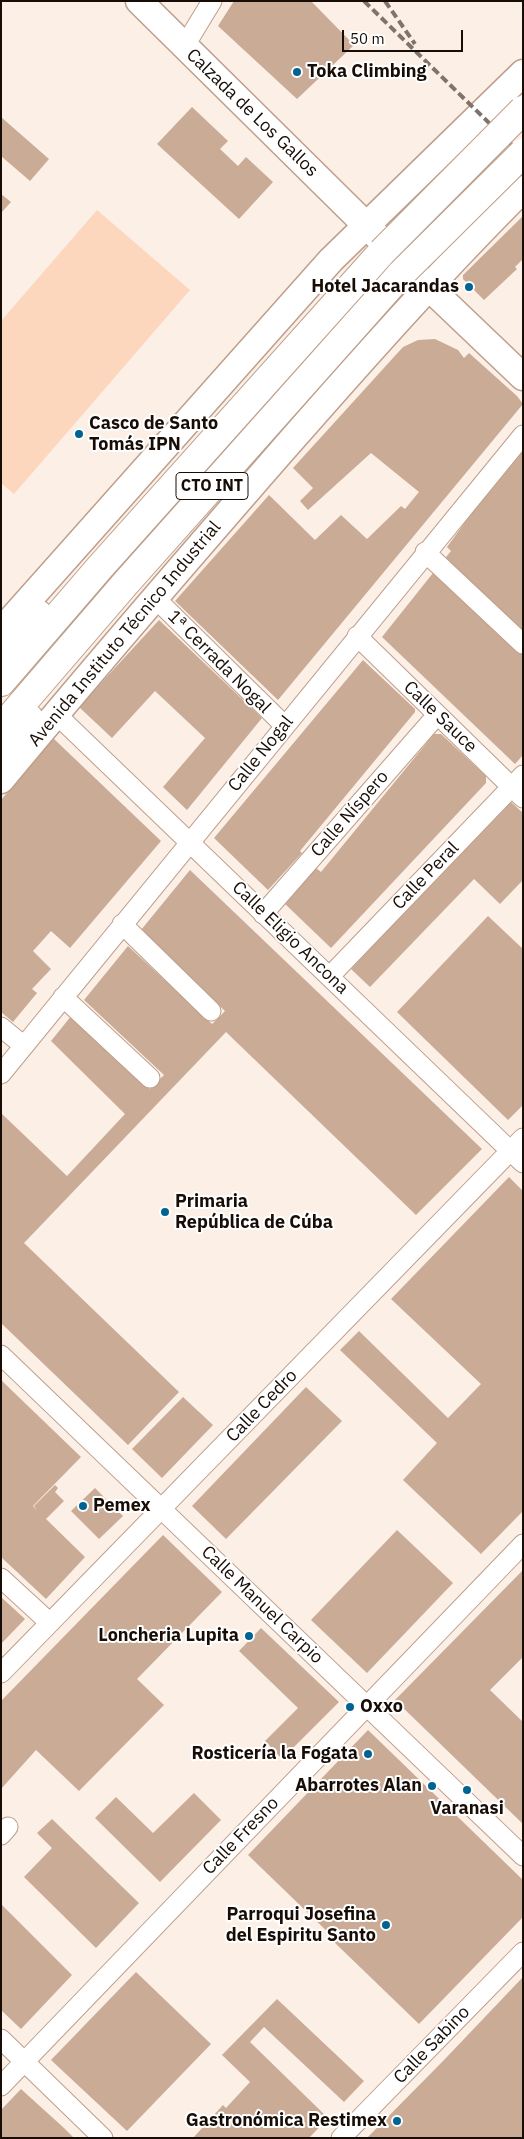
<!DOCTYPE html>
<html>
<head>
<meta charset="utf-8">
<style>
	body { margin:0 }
	#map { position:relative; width:524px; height:2139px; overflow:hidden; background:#fcefe6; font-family:"IBM Plex Sans",sans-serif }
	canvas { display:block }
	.frame { position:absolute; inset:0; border:2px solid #170d06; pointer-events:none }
	.scale { position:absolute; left:342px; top:30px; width:121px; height:22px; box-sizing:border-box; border:2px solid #170d06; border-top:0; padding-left:6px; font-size:15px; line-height:18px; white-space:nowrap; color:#170d06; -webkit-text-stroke:4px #fff; paint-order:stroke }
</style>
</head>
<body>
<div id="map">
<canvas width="524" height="2139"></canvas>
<div class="frame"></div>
<div class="scale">50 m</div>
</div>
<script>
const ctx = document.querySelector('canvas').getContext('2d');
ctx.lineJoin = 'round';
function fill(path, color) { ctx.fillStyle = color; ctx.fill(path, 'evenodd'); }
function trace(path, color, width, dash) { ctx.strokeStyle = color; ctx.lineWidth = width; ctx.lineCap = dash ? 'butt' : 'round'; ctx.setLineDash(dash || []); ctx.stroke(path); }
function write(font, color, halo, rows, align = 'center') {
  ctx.font = font + ' "IBM Plex Sans",sans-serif'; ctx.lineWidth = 4; ctx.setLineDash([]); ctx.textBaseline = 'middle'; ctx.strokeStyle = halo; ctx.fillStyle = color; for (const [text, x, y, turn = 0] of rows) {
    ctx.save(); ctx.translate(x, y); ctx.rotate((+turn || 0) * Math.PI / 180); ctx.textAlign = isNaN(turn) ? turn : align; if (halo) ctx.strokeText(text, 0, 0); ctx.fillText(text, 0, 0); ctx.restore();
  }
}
fill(new Path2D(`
	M97 210 190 290 14 494 1 483V321Z`), '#fcd6bd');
fill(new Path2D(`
	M234 1H311L354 45 297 99 218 26Z
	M192 107 228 141 220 149 238 166 246 157 273 182 239 219 157 144Z
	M1 117 49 159 30 181 1 156Z
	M1 194 11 202 1 213Z
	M523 216V259L515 267 517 269 484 300 463 279V275Z
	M435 339 458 350 464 358 469 353 517 396 523 404 278 700 175 601 269 495 315 540 341 515 367 539 401 506 405 509 419 492 371 453 308 510 300 501 313 488 293 468 403 347 418 340Z
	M523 450V640L442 562 451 551 447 547 508 463Z
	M437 568 523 652V755L515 764 382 637Z
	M159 620 262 718 187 810 163 787 205 738 155 691 112 738 79 707Z
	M363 660 415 709V712L300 851 302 853 268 890 214 838Z
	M434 734H441L486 776V783L331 948 283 902 316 868 321 872Z
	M53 738 161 841 70 948 51 931 33 951 51 969 32 989 37 993 13 1022 1 1012V800Z
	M511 802 523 813V880L500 904 474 879 370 987 351 969 506 803Z
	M190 870 482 1149 416 1215 226 1032 24 1243 179 1392 128 1445 1 1323V1113L67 1176 125 1114 51 1041 72 1015 150 1089 164 1075 84 1000 128 946 212 1024 225 1011 141 930Z
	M488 916 523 949V1105L508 1120 397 1012Z
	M509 1177 523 1191V1511L481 1554 403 1480 437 1443 340 1350 359 1331 448 1418 481 1384 391 1299Z
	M1 1380 81 1457 33 1506 37 1510 34 1506 55 1485 58 1488 55 1492 64 1501 46 1519 85 1557 46 1599 1 1557Z
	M306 1387 342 1421 226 1539 192 1506Z
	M183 1397 213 1425 162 1478 132 1449Z
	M95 1488 123 1516 99 1539 71 1511Z
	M397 1530 453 1583 367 1673 311 1620Z
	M163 1535 222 1592 137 1679 164 1705 79 1791 36 1750 1 1789V1701Z
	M523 1570V1657L490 1690 523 1722V1824L395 1700Z
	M1 1597 25 1619 1 1644Z
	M261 1628 339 1702 282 1759 265 1741 298 1708 239 1651Z
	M368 1730 523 1880V1917L419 2024 333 1941 335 1939 248 1855Z
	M194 1793 221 1820 160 1882 95 1818 116 1797 153 1833Z
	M52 1819 139 1903 96 1948 24 1877 52 1848 37 1833Z
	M1 1904 72 1975 21 2029 1 2010Z
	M136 1972 211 2044 127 2131 51 2060Z
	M523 1977V2138H367L444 2060Z
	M277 1999 364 2081 344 2102 264 2027 250 2042 328 2118 309 2138H193L223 2105 226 2108 250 2082 222 2055Z
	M21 2089 64 2128 74 2138H1V2110Z`), '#c9ab96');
const minor = new Path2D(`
	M184 47 212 1
	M425 552 523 644
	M155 598 284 725
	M357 636 523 798
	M56 714 523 1163
	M263 914 437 715
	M122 924 211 1011
	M330 976 523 775
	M63 997 150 1078
	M1 1027 24 1046
	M1 1074 523 435
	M1 1355 523 1856
	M1 1578 50 1623
	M1 1673 523 1138
	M1 1835 8 1827
	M1 2039 103 2138
	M1 2086 523 1544
	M341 2138 523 1952`);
const secondary = new Path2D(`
	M139 1 377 236
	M415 274 523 377
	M1 631 331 260 523 73
	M1 780C93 669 187 560 282 451 361 361 438 274 523 189`);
const motorway = new Path2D(`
	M1 652 32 616 38 614
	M1 682 101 566 382 252
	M1 728 125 584 401 274
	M1 751 29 718`);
trace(minor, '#bd9f8b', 21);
trace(secondary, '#bd9f8b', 29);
trace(motorway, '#bd9f8b', 30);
trace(minor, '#fff', 19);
trace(secondary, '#fff', 26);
trace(motorway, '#fff', 28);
trace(new Path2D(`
	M364 1 523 156
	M385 1 415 44`), '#7f736b', 4, [8, 4]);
const motorwayBridge = new Path2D(`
	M382 252 523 110
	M401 274 523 153`);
trace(motorwayBridge, '#bd9f8b', 30, []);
trace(motorwayBridge, '#fff', 28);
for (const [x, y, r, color] of [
	[297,72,5,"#006392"],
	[469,287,5,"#006392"],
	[79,434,5,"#006392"],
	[165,1212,5,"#006392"],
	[83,1506,5,"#006392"],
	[249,1636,5,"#006392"],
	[350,1707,5,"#006392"],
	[368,1754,5,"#006392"],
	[432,1786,5,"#006392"],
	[467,1790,5,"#006392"],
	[386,1925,5,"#006392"],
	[397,2121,5,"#006392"]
]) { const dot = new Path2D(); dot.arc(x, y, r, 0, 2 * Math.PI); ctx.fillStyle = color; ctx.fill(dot); trace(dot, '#fff', 2); }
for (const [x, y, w] of [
	[212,486,72]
]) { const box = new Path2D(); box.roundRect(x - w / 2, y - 13.5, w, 27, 4); ctx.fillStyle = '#fff'; ctx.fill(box); trace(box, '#170d06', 1); }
write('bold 16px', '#170d06', null, [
	["CTO INT",212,486]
]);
write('bold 18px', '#170d06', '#fff', [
	["Toka Climbing",307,72,"left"],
	["Hotel Jacarandas",459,287],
	["Casco de Santo",89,424,"left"],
	["Tomás IPN",89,445,"left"],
	["Primaria",175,1202,"left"],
	["República de Cúba",175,1223,"left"],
	["Pemex",93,1506,"left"],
	["Loncheria Lupita",239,1636],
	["Oxxo",360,1707,"left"],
	["Rosticería la Fogata",358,1754],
	["Abarrotes Alan",422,1786],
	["Varanasi",467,1809,"center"],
	["Parroqui Josefina",376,1915],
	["del Espiritu Santo",376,1936],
	["Gastronómica Restimex",387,2121]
], 'right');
write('18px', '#170d06', '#fff', [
	["Calzada de Los Gallos",252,113,44],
	["Avenida Instituto Técnico Industrial",125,634,-50],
	["1ª Cerrada Nogal",219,662,45],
	["Calle Sauce",440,717,44],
	["Calle Nogal",261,754,-51],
	["Calle Níspero",350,814,-49],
	["Calle Peral",426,876,-46],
	["Calle Eligio Ancona",290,938,44],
	["Calle Cedro",262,1406,-46],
	["Calle Manuel Carpio",262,1605,44],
	["Calle Fresno",241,1836,-46],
	["Calle Sabino",432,2045,-46]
]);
</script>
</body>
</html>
